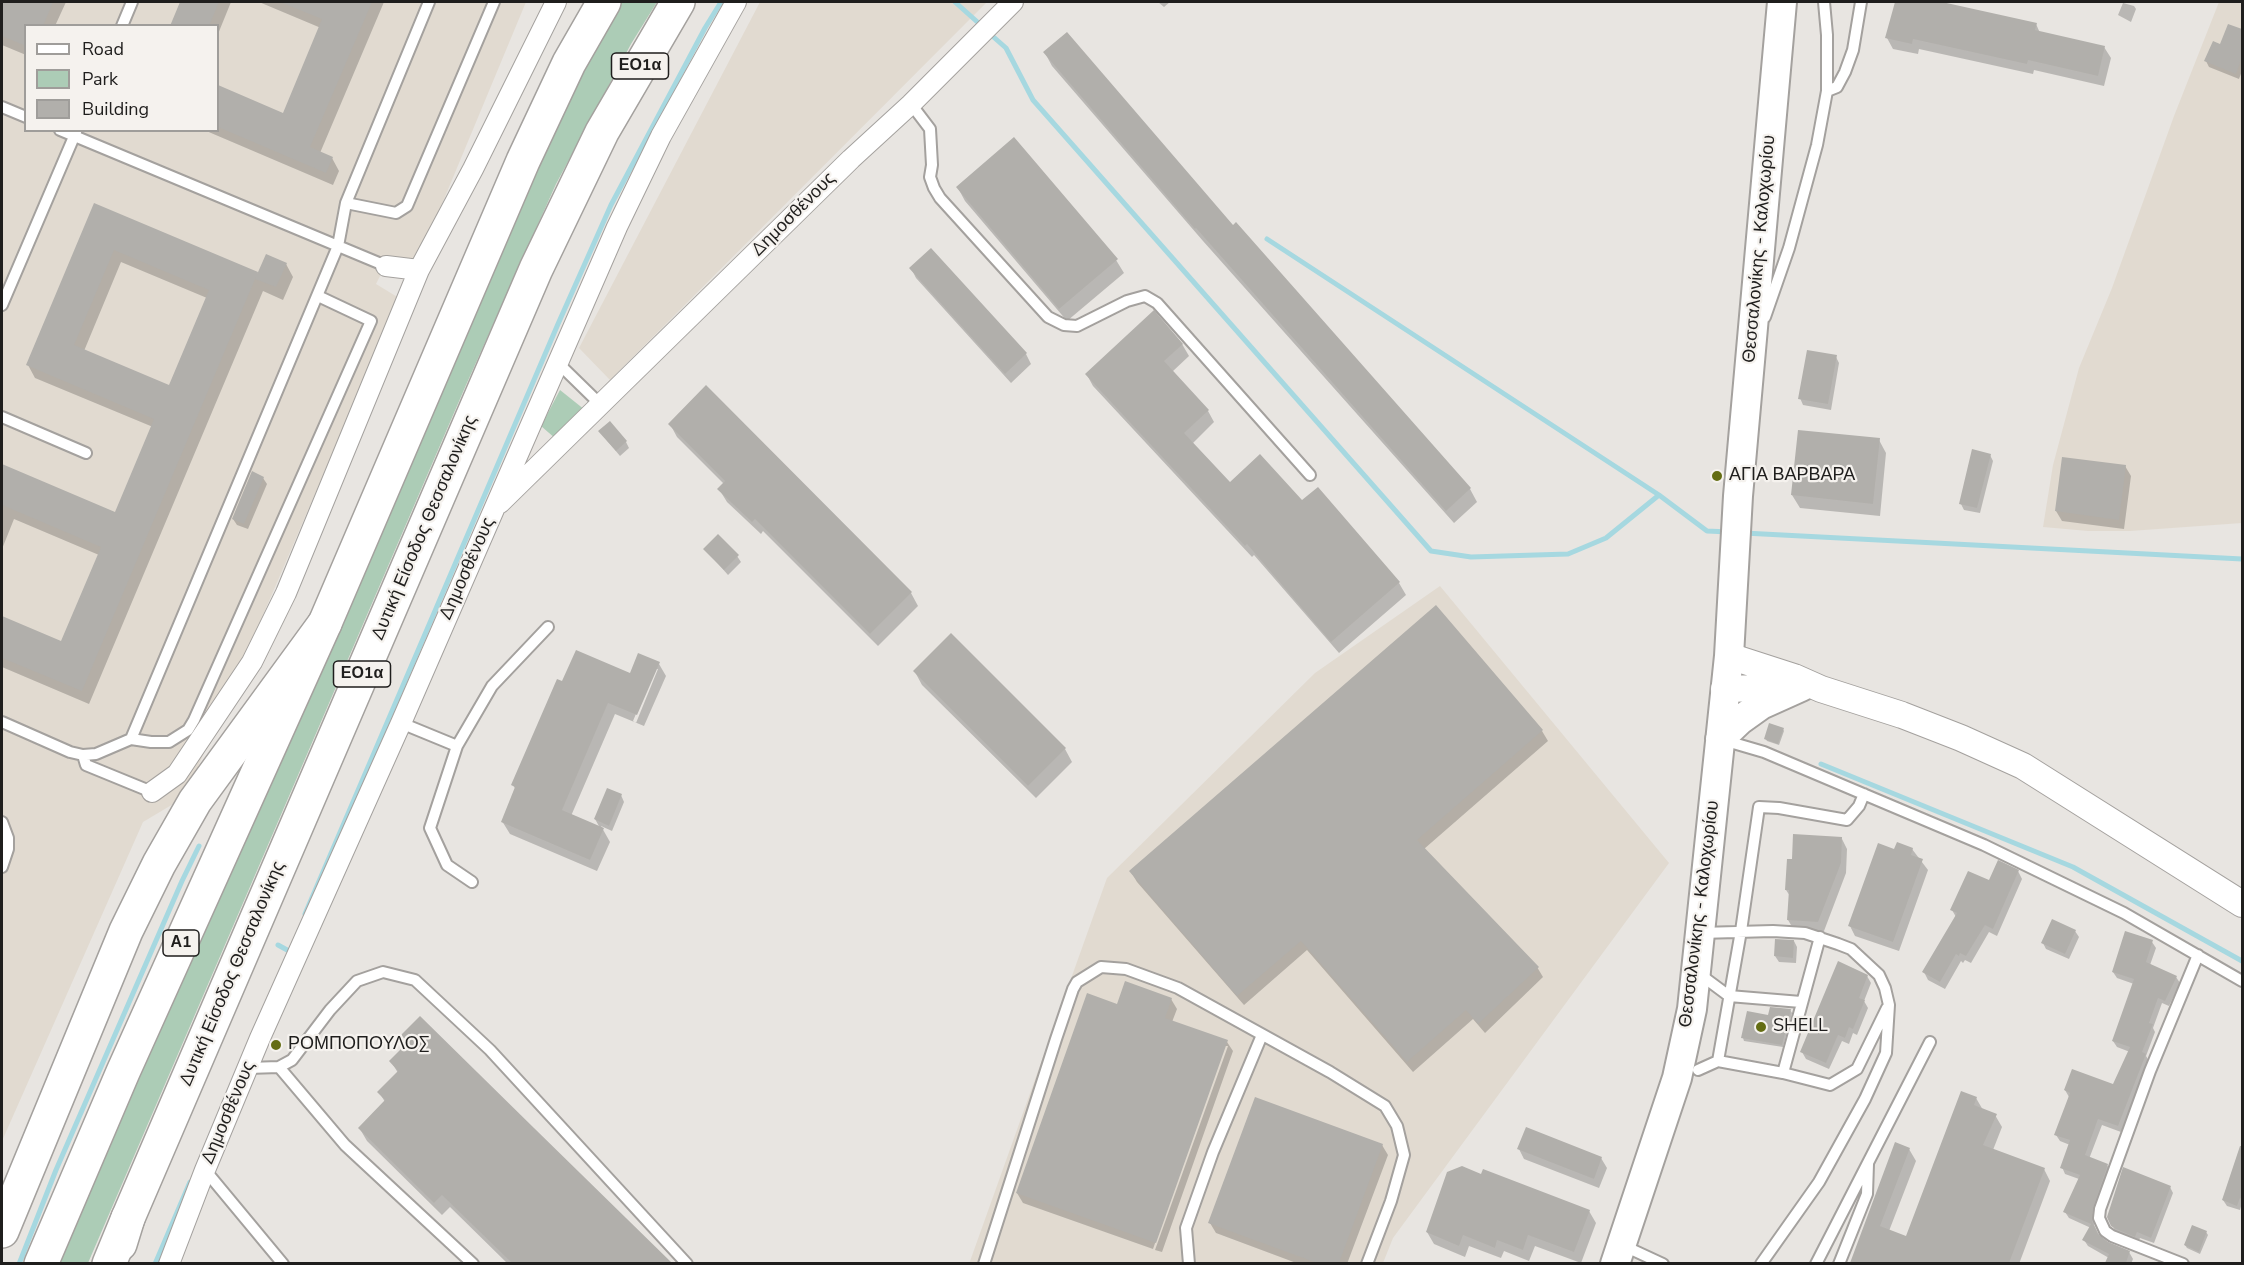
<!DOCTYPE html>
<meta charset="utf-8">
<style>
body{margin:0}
#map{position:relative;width:2244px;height:1265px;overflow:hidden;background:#e8e5e1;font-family:"Nunito Sans",sans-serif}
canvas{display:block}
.frame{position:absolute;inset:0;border:3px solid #1f1e1d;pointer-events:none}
.legend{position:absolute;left:24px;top:24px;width:195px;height:108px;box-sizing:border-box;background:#f5f2ee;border:2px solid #9f9d9a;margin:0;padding:8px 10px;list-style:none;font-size:18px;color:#1f1e1d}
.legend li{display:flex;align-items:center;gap:12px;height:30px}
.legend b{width:30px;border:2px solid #9f9d9a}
</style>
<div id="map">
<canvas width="2244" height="1265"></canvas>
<div class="frame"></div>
<ul class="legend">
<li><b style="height:8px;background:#fff"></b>Road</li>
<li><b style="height:16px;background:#acccb6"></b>Park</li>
<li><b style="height:16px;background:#b1afab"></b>Building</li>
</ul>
</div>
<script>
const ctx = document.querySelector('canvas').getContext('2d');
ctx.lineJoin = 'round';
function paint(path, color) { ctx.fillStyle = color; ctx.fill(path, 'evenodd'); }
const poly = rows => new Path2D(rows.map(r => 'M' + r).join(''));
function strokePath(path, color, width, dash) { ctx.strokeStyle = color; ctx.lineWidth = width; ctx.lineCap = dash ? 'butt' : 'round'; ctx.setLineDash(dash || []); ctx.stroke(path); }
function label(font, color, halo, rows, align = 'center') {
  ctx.font = font + ' "Nunito Sans",sans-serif'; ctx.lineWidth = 4.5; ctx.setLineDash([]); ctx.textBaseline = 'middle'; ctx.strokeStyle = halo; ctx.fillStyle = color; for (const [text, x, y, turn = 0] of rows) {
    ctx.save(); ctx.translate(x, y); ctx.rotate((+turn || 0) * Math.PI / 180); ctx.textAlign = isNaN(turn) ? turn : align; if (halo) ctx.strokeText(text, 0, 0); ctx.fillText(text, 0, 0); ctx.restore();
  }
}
paint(poly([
 [2,2,526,2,417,264,390,256,376,284,399,298,185,797,143,822,2,1141],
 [26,26,218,26,218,130,26,130],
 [760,2,987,2,610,380,579,348],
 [2219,2,2242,2,2242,523,2130,531,2088,531,2043,527,2053,465,2079,368,2112,288,2174,116],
 [1440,586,1669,863,1393,1238,1383,1263,969,1264,1107,878,1315,673]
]), '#e1dad0');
paint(poly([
 [622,2,657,2,631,44,556,184,466,385,88,1263,58,1264,206,916,559,110],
 [560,390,585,410,556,439,541,426]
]), '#acccb6');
paint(poly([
 [2,2,66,2,55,26,26,26,26,55,2,45],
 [181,2,231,2,218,34,218,26,171,26],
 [259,2,384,2,320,153,332,158,339,171,333,185,204,130,218,130,218,87,284,115,321,28],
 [1158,2,1170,2,1164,7],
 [1897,2,1909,2,1926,6,1927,2,1935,2,2036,24,2040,33,2104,47,2111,58,2104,86,2034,70,2033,74,1919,49,1918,54,1893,49,1887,38],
 [2123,3,2134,6,2136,9,2131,22,2118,15],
 [2229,26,2242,31,2242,71,2239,79,2209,67,2206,61,2221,46],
 [1045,53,1233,227,1236,224,1470,489,1477,502,1454,523,1203,241,1052,66],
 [958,188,1116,260,1124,273,1067,321,965,201],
 [95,205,257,273,258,275,286,264,293,277,283,300,263,291,89,704,2,667,2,617,62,643,99,555,14,519,2,549,2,466,116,514,153,427,35,378,28,365],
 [121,262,207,298,170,387,84,351],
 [931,250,1026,354,1031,364,1011,383,916,278,911,268],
 [1182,344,1189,356,1172,372,1208,411,1214,422,1192,444,1230,485,1302,502,1318,489,1399,583,1406,595,1339,653,1254,555,1252,557,1093,386,1087,375],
 [1836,357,1839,363,1831,410,1803,405,1800,398],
 [670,424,911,593,918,606,878,646,763,531,761,534,727,502,719,489,724,484,677,437],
 [604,437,626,442,629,448,620,456],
 [1879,440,1886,453,1880,516,1800,508,1792,495],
 [1990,455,1993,461,1980,513,1964,510,1961,504],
 [2125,466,2131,476,2124,529,2062,521,2056,511],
 [263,478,267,484,248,529,237,525,233,519],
 [705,549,737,556,741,562,728,575],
 [1435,607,1542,731,1548,741,1424,849,1537,967,1543,977,1485,1033,1473,1019,1413,1072,1307,950,1244,1005,1137,882,1131,872],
 [659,664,666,676,644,726,615,714,571,816,600,828,595,819,621,795,624,802,612,831,601,826,610,842,597,871,510,834,502,821,516,790,513,785,563,683,631,675],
 [655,669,658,669,636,723,633,721],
 [915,672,1065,749,1072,762,1036,798,922,685],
 [1783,729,1784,731,1779,745,1767,741,1765,738],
 [1842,839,1847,849,1846,873,1824,931,1794,930,1788,920,1790,896,1786,890],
 [1912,849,1928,870,1899,951,1855,936,1850,926,1895,851],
 [2018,871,2022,879,1997,936,1989,932,1971,963,1965,960,1963,963,1961,961,1945,989,1928,980,1924,972,1956,917,1952,910,1990,882],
 [2075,931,2079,937,2069,959,2046,949,2043,943],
 [1794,941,1797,947,1796,963,1779,962,1775,956],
 [2152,942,2156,948,2150,965,2176,977,2180,983,2169,1006,2162,1003,2153,1028,2155,1032,2146,1056,2149,1061,2121,1132,2102,1125,2089,1159,2107,1165,2111,1172,2096,1214,2094,1225,2101,1239,2129,1252,2133,1259,2131,1264,2107,1264,2109,1258,2088,1246,2084,1240,2091,1228,2069,1218,2065,1212,2079,1179,2065,1174,2062,1167,2070,1145,2060,1141,2056,1135,2069,1097,2065,1090,2114,1086,2130,1052,2117,1047,2113,1041,2134,984,2117,978,2113,972],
 [1867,976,1871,983,1864,1001,1868,1008,1857,1035,1853,1033,1849,1044,1842,1041,1829,1069,1806,1059,1802,1052],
 [1171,999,1177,1009,1172,1022,1227,1042,1233,1051,1162,1252,1155,1250,1228,1046,1224,1046,1153,1249,1023,1203,1017,1193,1118,1006],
 [1790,1010,1792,1013,1783,1047,1744,1041,1743,1038,1769,1016],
 [420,1018,670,1264,508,1264,450,1207,442,1215,367,1141,360,1129,385,1102,379,1092,398,1073,391,1061,408,1044,403,1035],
 [1976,1098,1983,1110,1995,1115,2002,1127,1993,1150,2044,1169,2050,1181,2019,1264,1851,1264,1896,1144,1909,1149,1916,1161,1889,1231,1907,1238],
 [1382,1145,1388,1155,1347,1264,1299,1264,1216,1233,1210,1223],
 [1519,1149,1601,1158,1607,1168,1599,1188,1524,1159],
 [2240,1149,2242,1150,2242,1203,2240,1210,2227,1206,2223,1200],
 [2170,1187,2173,1193,2154,1243,2140,1238,2138,1242,2116,1232,2112,1225],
 [1589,1211,1596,1223,1581,1263,1535,1246,1529,1261,1504,1251,1501,1258,1469,1246,1465,1257,1434,1244,1427,1232],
 [2206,1232,2208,1235,2200,1254,2187,1248,2185,1245]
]), '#0003');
strokePath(poly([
 [955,2,983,27],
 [989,33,1006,48,1033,100,1431,551,1471,557,1568,554,1606,538,1659,495,1707,531,1729,532],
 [1267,239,1659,495],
 [1744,533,2242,559],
 [1821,764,2073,867,2242,961],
 [305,914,558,324,611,205,705,28,721,2],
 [278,945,289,951],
 [19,1264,56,1170,182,881,199,846],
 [155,1264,190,1182]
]), '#a6d8e0', 5);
paint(poly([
 [2,2,53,2,43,26,26,26,26,46,2,36],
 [180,2,219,2,209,26,170,26],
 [280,2,372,2,310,147,333,157,326,173,218,127,218,85,283,113,322,19],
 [1895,2,1942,2,2037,23,2035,30,2105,46,2098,76,2028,60,2027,64,1913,39,1912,44,1885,38],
 [2228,24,2242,29,2242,57,2236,74,2204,61,2213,41,2220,44],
 [1067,32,1233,225,1236,222,1471,488,1446,511,1196,228,1195,229,1043,52],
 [1014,137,1118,259,1059,309,956,187],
 [94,203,258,272,82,691,2,658,2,616,61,641,101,547,2,505,2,464,115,512,154,419,26,365],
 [114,250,209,290,169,385,74,345],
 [931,248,1027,353,1005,374,909,268],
 [266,254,287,263,276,287,255,279],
 [1154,310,1183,344,1164,361,1209,410,1184,433,1230,482,1260,454,1302,500,1318,487,1400,582,1331,642,1247,544,1245,546,1085,374],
 [1807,350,1837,355,1828,404,1798,399],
 [706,385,912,592,870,634,755,519,752,522,717,489,725,481,668,424],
 [610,421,627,441,616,451,598,431],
 [1798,430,1880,438,1873,504,1791,495],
 [1972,449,1991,454,1977,508,1959,504],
 [2062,457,2126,465,2119,520,2055,511],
 [252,471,264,477,244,524,232,519],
 [718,534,739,555,724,570,703,549],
 [1436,605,1543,730,1417,840,1539,967,1478,1024,1466,1010,1407,1062,1301,941,1237,996,1129,871],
 [951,633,1066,748,1028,786,913,671],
 [576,650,630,673,638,653,660,662,637,715,608,703,562,810,604,828,590,860,501,822,515,787,511,785,557,679,562,681],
 [1769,723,1784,728,1778,744,1764,739],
 [607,788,622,794,609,826,594,819],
 [1793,834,1842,837,1841,863,1818,922,1787,920,1789,890,1785,890,1787,859,1792,859],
 [1897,842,1913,848,1911,855,1923,859,1893,942,1848,926,1878,843,1894,849],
 [1998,860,2019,870,1993,929,1985,925,1966,956,1960,953,1959,956,1956,954,1940,982,1922,972,1957,913,1950,910,1968,871,1989,880],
 [2052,919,2076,930,2065,954,2041,943],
 [2125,931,2153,940,2146,962,2177,976,2165,1001,2158,998,2149,1023,2153,1024,2142,1052,2146,1054,2118,1126,2098,1119,2085,1155,2108,1164,2093,1208,2092,1221,2098,1234,2108,1242,2130,1251,2126,1263,2105,1263,2109,1254,2082,1240,2091,1224,2063,1212,2080,1175,2060,1168,2070,1140,2054,1135,2070,1093,2064,1090,2072,1069,2113,1084,2130,1047,2112,1041,2134,979,2112,972],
 [1775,939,1794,940,1793,958,1774,956],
 [1838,961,1868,975,1859,998,1865,1000,1853,1029,1849,1027,1845,1038,1838,1035,1826,1063,1800,1052],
 [1125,981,1172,998,1165,1018,1228,1040,1156,1243,1016,1193,1087,993,1117,1004],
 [1770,1007,1791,1009,1782,1045,1741,1038,1747,1011,1768,1015],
 [420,1016,534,1128,672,1263,512,1263,442,1195,434,1203,358,1128,385,1100,377,1092,398,1071,389,1061,408,1042,401,1035],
 [1961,1091,1977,1097,1974,1105,1997,1114,1983,1145,2045,1168,2009,1263,1850,1263,1895,1142,1910,1148,1880,1226,1906,1236],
 [1255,1097,1383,1144,1339,1263,1317,1263,1208,1223],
 [1526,1127,1602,1157,1594,1179,1517,1149],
 [2240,1146,2242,1146,2242,1199,2240,1198,2237,1206,2222,1200],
 [1462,1166,1481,1174,1483,1169,1590,1210,1574,1252,1528,1235,1523,1250,1497,1240,1495,1248,1463,1235,1459,1246,1426,1232,1447,1172],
 [2123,1167,2171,1186,2151,1238,2137,1232,2135,1237,2116,1229,2111,1226,2107,1217],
 [2192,1225,2207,1231,2199,1252,2184,1245]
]), '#b1afab');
const service = poly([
 [122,26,132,2],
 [1827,91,1837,87,1845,72,1853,50,1861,2],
 [911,104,930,129,932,165,930,177,934,188,940,198,1048,317,1064,325,1077,326,1127,301,1145,296,1157,303,1310,475],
 [2,107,26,117],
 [60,130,386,266],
 [346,203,396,213,407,206,494,2],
 [2,305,76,132],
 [1765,317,1789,248,1817,145,1827,91,1827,35,1824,2],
 [558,363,601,405],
 [2,417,86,453],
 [2,722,70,752,83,755,96,754,131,739,151,742,169,742,188,730,194,720,371,321,318,296],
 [401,723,457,746],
 [131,739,338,246,346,203,429,2],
 [1723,740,1764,752,1984,845,2124,913,2242,981],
 [83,755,86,765,152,792],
 [2,822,8,838,8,849,2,867],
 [472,882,447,865,430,828,457,746,492,686,548,627],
 [1700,933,1773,931,1805,933,1838,944,1851,949,1879,975,1885,988,1889,1005,1886,1053,1865,1099,1819,1182,1761,1264],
 [1698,973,1729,996,1801,1002],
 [1718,1061,1741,931,1759,807,1779,808,1847,820,1859,806,1864,794],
 [279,1067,345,1145,473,1264],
 [248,1068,279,1067,292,1060,330,1010,357,981,383,972,415,980,490,1050,687,1264],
 [1698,1070,1718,1061,1783,1073,1830,1085,1857,1069,1887,1008],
 [1783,1073,1820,937],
 [205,1170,283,1264],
 [1622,1245,1663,1264],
 [984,1264,1056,1039,1073,989,1077,982,1101,967,1126,969,1178,988,1330,1072,1385,1106,1397,1126,1404,1155,1391,1201,1367,1264],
 [1189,1264,1186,1228,1213,1152,1262,1035],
 [1816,1264,1930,1042],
 [1839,1264,1867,1194,1868,1164],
 [2183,1264,2112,1236,2105,1231,2099,1218,2100,1209,2150,1071,2198,955]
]);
const minor = poly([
 [386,266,419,270,473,169,556,2],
 [500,503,851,159,911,104,1013,2],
 [152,792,177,774,252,662,286,593,419,270],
 [169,1264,205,1170,260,1038,401,723,617,227,661,136,736,2]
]);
const tertiary = poly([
 [1729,656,1794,677,1821,689,1902,715,1961,738,2023,766,2242,904],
 [1724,689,1797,687]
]);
const secondary = poly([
 [1720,739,1740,720,1761,705,1801,687],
 [1615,1264,1677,1078,1692,1009,1729,656,1738,496,1782,2]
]);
const trunk = poly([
 [2,1231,126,931,159,864,195,801,325,623,523,161,569,63,604,2],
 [120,1244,128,1218,536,269,602,132,678,2]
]);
const motorway = poly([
 [41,1264,123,1072,325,623],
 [109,1264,128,1218]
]);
strokePath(service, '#a4a19e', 14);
strokePath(minor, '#a4a19e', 22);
strokePath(tertiary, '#a4a19e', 28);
strokePath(secondary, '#a4a19e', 32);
strokePath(trunk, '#a4a19e', 36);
strokePath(motorway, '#a4a19e', 36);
strokePath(service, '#fff', 10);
strokePath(minor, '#fff', 20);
strokePath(tertiary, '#fff', 26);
strokePath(secondary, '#fff', 28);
strokePath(trunk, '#fff', 33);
strokePath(motorway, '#fff', 33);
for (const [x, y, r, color] of [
 [1717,476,6,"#646d13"],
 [1761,1027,6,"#646d13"],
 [276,1045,6,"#646d13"]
]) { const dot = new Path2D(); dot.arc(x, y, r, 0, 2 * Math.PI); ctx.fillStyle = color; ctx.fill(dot); strokePath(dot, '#f5f2ee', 2); }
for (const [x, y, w] of [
 [640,66,57],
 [362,674,57],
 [181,943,36]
]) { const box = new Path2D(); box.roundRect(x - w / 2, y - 13, w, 26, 4.5); ctx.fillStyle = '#f5f2ee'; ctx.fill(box); strokePath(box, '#1f1e1d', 1.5); }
label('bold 16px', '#1f1e1d', null, [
 ["ΕΟ1α",640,66],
 ["ΕΟ1α",362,674],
 ["Α1",181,943]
]);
label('18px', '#1f1e1d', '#f5f2ee', [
 ["Δημοσθένους",794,215,-45],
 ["Θεσσαλονίκης - Καλοχωρίου",1760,249,-85],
 ["Δυτική Είσοδος Θεσσαλονίκης",425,528,-67],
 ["Δημοσθένους",468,569,-66],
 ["Θεσσαλονίκης - Καλοχωρίου",1700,914,-83],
 ["Δυτική Είσοδος Θεσσαλονίκης",233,974,-67],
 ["Δημοσθένους",229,1113,-67]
]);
label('18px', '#1f1e1d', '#f5f2ee', [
 ["ΑΓΙΑ ΒΑΡΒΑΡΑ",1729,476],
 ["SHELL",1773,1027],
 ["ΡΟΜΠΟΠΟΥΛΟΣ",288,1045]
], 'left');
</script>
